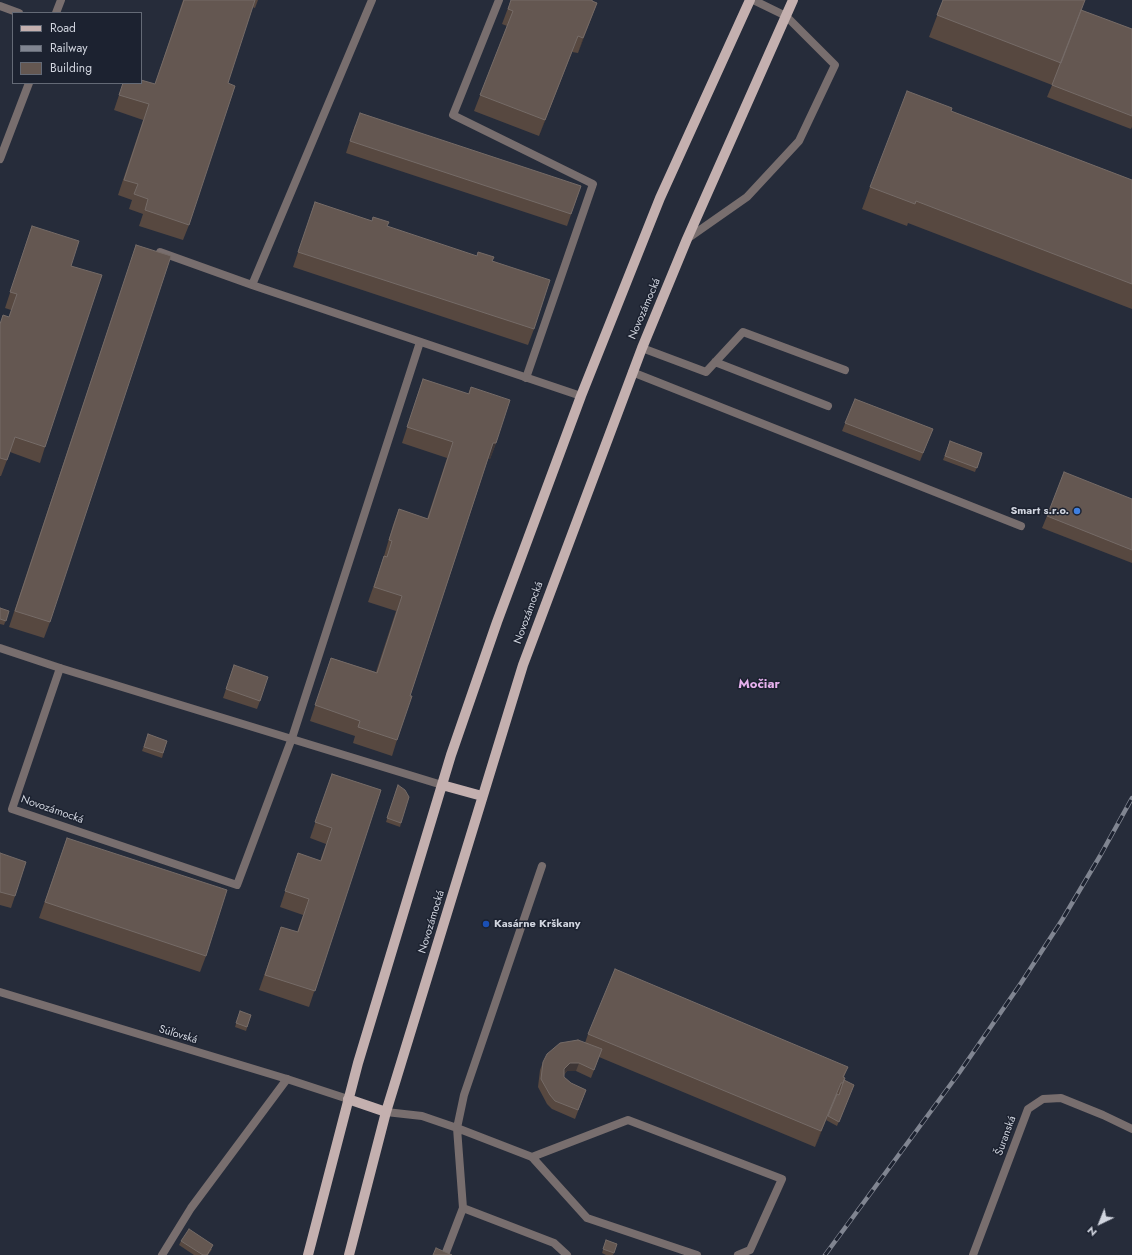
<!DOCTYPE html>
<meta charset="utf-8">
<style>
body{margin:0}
#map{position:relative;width:1132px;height:1255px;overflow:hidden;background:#262c3a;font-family:Jost,sans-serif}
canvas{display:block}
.legend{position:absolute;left:12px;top:12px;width:130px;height:72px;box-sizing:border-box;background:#1c2230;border:1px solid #646a76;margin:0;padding:5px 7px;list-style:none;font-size:12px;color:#d1d5df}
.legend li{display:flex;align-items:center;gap:8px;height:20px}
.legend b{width:20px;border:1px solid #646a76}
.north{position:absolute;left:1080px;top:1203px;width:40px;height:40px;-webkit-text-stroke:3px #1c2230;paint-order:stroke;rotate:223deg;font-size:11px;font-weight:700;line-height:16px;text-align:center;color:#d1d5df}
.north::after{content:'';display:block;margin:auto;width:14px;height:18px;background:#d1d5df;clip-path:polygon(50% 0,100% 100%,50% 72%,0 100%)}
</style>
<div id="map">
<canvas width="1132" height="1255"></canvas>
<ul class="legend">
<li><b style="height:5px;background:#c4b0af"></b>Road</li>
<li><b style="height:5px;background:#808591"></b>Railway</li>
<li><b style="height:11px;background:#645751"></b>Building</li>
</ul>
<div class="north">N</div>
</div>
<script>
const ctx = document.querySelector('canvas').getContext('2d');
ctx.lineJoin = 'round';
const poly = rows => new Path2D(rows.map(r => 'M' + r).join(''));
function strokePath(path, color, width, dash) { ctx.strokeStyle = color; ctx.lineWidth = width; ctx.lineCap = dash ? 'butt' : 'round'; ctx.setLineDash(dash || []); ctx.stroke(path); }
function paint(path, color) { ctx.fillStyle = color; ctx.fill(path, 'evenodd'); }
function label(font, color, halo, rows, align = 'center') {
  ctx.font = font + ' Jost,sans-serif'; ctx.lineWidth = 3; ctx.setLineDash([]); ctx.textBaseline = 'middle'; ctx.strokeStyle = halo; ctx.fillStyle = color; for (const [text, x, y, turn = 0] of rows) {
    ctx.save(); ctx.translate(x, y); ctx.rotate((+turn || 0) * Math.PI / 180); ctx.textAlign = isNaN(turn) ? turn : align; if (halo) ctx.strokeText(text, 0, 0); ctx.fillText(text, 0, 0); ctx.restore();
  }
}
strokePath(poly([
 [499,0,453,115,593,184,526,378],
 [0,6,19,13],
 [687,239,747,197,799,141,835,65,786,16,753,0],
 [642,348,706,372,743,332,845,370],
 [715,362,828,406],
 [632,372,1021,526],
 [60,668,12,809,237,885,292,738,420,342],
 [542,866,464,1095,457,1128,532,1157,587,1218,697,1255],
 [386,1112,422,1116,457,1128,463,1208,445,1255],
 [532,1157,628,1120,782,1179,750,1250,738,1255],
 [463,1208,554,1243,567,1255],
 [162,1255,191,1208,287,1079],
 [973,1255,1028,1109,1043,1099,1061,1098,1103,1115,1132,1129]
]), '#786e6e', 8);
strokePath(poly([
 [56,13,61,0],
 [0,159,29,83],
 [160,252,252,285,581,396],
 [252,285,372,0],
 [0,648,60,668,442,785],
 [0,992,287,1079,348,1099]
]), '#786e6e', 8);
strokePath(poly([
 [442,785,482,796],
 [348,1099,386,1112],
 [308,1255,358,1063,451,755,497,622,581,396,660,198,750,0],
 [349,1255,386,1112,523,665,642,348,687,239,793,0]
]), '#c4b0af', 10);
const rail = poly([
 [825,1255,959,1073,1021,983,1062,920,1100,856,1132,798]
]);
strokePath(rail, '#808591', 4.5);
strokePath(rail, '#1c2230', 3, [9]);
paint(poly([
 [183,0,258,0,255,8,252,7,228,83,189,225,183,240,139,226,143,214,129,209,132,200,118,195,143,120,114,110,123,83,155,84],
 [511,0,593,0,592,1,597,3,578,53,572,52,539,136,474,111,507,26,502,24],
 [943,0,1081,10,1132,29,1132,127,1131,129,1047,97,1052,85,929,37],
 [951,111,1132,180,1132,309,908,223,907,226,862,209,870,187],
 [355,125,581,186,567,226,346,153],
 [315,202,387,226,534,329,528,345,293,267],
 [32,226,71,266,45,447,40,463,10,452,1,476,0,476,0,323,9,317,11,310,5,308],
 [136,245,50,622,44,638,9,627],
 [423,379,468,394,471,387,496,443,490,459,488,459,410,696,397,740,392,756,353,743,355,736,310,721,331,658,376,672,396,611,368,602,384,556,393,525,399,509,427,519,447,458,402,443],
 [855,399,933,429,920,461,842,431],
 [950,441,982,453,975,472,943,460],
 [1132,499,1132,563,1042,528,1047,516],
 [0,608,9,611,4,625,0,624],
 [234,665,260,701,257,709,223,698],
 [148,734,167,741,162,758,142,751],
 [332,774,381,790,309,1007,259,990,281,927,297,932,303,915,280,907,298,853,320,861,326,844,310,838],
 [398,785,401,823,400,827,386,822],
 [67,838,206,956,200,972,39,918],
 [0,853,15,896,11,908,0,905],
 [240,1011,251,1015,246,1031,235,1027],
 [588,1034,848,1067,844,1077,844,1080,854,1085,837,1126,826,1120,827,1118,815,1147,599,1057,591,1078,576,1071,567,1071,564,1075,564,1077,571,1083,586,1090,575,1119,552,1109,547,1104,538,1087,540,1070,543,1062,585,1043],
 [606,1240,617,1244,613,1255,606,1255,602,1253],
 [181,1241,212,1249,208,1255,194,1255,179,1245]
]), '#574840');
paint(poly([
 [597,3,591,19,578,53,583,38],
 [578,36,572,52,539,136,545,120],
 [493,443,496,443,490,459,487,459],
 [570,1063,579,1063,576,1071,567,1071,561,1077,564,1069],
 [841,1083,835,1098,815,1147,821,1131]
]), '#3e3636');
const building = poly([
 [184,0,255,0,228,83,235,86,189,225,145,210,148,199,134,194,138,184,124,180,149,104,119,95,123,83,141,83,141,80,155,84,184,0],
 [511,0,592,0,592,1,597,3,583,38,578,36,545,120,480,95,513,11,508,9,511,0],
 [943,0,1085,0,1061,63,937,15,943,0],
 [1081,10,1132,29,1132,116,1052,85,1081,10],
 [907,91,952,108,951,111,1132,180,1132,284,916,201,915,204,870,187,907,91],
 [360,113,581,186,571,214,350,141,360,113],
 [315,202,372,221,373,217,389,222,387,226,477,256,478,252,494,257,492,261,550,280,534,329,298,252,315,202],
 [32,226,79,241,71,266,102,275,45,447,15,437,7,460,0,458,0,324,3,315,9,317,17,294,10,292,32,226],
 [136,245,171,256,50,622,15,611,136,245],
 [423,379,469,394,471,387,510,400,496,443,493,443,410,696,412,696,397,740,358,727,360,721,315,705,331,658,377,673,402,596,374,587,384,556,387,557,392,541,389,540,399,509,428,519,453,442,407,427,423,379],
 [855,399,933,429,923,453,845,423,855,399],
 [950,441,982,453,977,468,945,456,950,441],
 [1064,472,1132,499,1132,550,1047,516,1064,472],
 [0,608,9,611,6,621,0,619,0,608],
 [234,665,268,677,260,701,226,689,234,665],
 [148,734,167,741,163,753,144,747,148,734],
 [332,774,381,790,315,991,265,975,281,927,298,932,309,899,285,891,298,853,321,861,332,828,315,822,332,774],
 [398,785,405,790,409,797,401,823,387,818,398,785],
 [67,838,227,890,206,956,45,902,67,838],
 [0,853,26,862,15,896,0,892,0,853],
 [615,969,848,1067,843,1077,845,1078,843,1083,841,1083,821,1131,588,1034,615,969],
 [240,1011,251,1015,247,1027,236,1023,240,1011],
 [578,1040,602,1049,594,1070,579,1063,570,1063,564,1069,564,1077,571,1083,586,1090,578,1110,555,1101,550,1095,541,1079,543,1062,547,1054,560,1043,578,1040],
 [844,1080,854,1085,839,1122,828,1116,837,1094,839,1095,844,1080],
 [189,1229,213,1245,207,1255,203,1255,181,1241,189,1229],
 [606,1240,617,1244,614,1253,603,1249,606,1240],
 [436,1248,452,1255,433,1255,436,1248]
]);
paint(building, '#645751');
strokePath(building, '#756b67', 1);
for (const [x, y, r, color] of [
 [1077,511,4,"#3f7fe0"],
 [486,924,4,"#1a4fb4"]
]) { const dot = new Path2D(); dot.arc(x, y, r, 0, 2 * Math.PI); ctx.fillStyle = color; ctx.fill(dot); strokePath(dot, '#1c2230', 1.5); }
label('11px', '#d1d5df', '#1c2230', [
 ["Novozámocká",645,309,-67],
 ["Novozámocká",529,613,-70],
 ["Novozámocká",52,810,19],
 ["Novozámocká",432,922,-73],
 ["Súľovská",178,1035,17],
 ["Šuranská",1006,1136,-70]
]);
label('bold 11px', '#d1d5df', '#1c2230', [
 ["Smart s.r.o.",1069,511],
 ["Kasárne Krškany",494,924,"left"]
], 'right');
label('bold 13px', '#e5b0ec', '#1c2230', [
 ["Močiar",759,685]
]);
</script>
